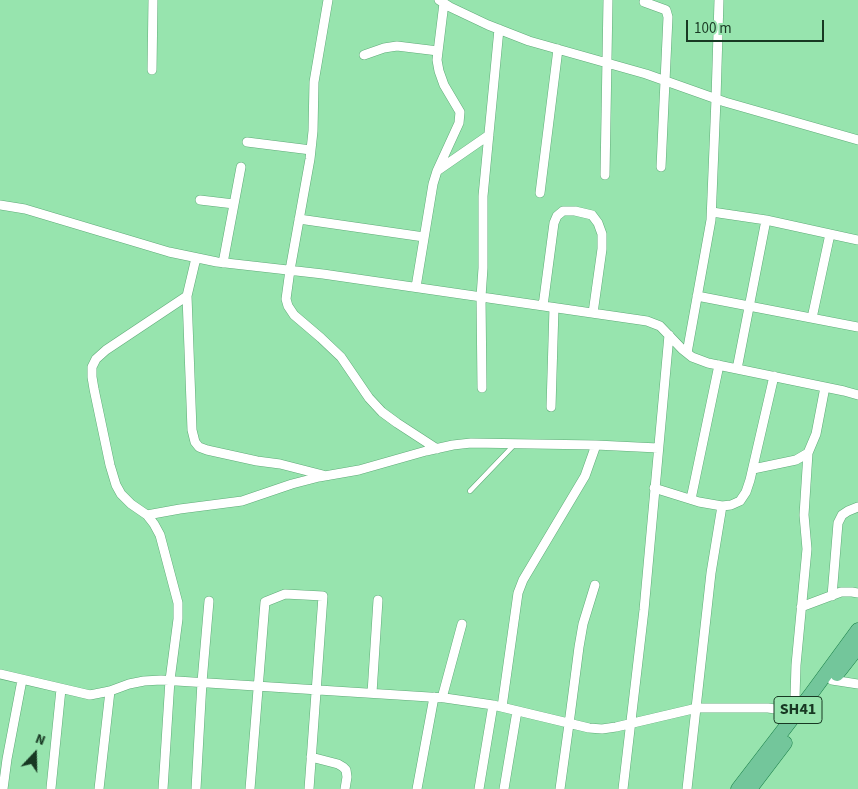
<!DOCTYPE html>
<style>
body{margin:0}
#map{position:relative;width:858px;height:789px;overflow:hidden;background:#97e4ae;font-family:"Source Sans 3",sans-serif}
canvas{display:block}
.north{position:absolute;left:10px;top:729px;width:50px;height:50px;-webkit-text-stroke:4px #97e4ae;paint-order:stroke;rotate:21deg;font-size:14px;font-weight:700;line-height:20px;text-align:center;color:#183823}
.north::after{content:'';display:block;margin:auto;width:18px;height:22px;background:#183823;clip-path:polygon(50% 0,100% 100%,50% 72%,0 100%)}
.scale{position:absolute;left:686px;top:20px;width:138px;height:22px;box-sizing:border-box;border:2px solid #183823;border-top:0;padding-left:6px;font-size:15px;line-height:18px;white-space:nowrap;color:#183823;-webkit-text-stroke:4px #97e4ae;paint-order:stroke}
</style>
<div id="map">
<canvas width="858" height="789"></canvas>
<div class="north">N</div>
<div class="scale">100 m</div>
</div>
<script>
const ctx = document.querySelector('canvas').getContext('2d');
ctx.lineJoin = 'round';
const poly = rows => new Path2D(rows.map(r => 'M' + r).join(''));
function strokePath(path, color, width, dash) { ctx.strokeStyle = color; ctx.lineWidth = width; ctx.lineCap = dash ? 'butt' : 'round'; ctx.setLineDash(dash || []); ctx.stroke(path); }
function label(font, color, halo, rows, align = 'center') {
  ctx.font = font + ' "Source Sans 3",sans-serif'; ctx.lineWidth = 4.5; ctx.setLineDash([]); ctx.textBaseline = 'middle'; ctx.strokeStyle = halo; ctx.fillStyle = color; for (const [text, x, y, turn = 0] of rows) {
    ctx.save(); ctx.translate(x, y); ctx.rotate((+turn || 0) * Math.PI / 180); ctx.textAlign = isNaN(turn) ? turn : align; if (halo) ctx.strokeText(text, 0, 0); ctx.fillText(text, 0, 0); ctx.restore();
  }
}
const lane = poly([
 [470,491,514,445]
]);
const street = poly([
 [328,0,314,82,313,131,310,159,290,270,286,299,288,306,294,315,321,338,341,357,369,398,382,412,397,423,437,449],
 [439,0,450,7,488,25,529,41,646,74,725,102,858,140],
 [644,2,666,10,668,17,661,167],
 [364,55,384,48,397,46,438,51],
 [152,70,153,0],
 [247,142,311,150],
 [437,171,489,135],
 [605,175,608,0],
 [540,193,558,49],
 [200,200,234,204],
 [0,205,25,209,169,252,217,262,323,274,647,321,660,326,682,349,692,357,708,363,844,391,858,395],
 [712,212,766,220,858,240],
 [299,219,424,237],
 [196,258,187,296,192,430,195,442,199,447,207,450,257,461,280,464,323,475],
 [223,263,241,167],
 [416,287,433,184,437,171,459,123,460,112,444,85,439,71,437,60,444,3],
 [697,296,858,327],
 [543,306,554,223,557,216,563,211,575,211,592,215,598,223,602,234,602,249,593,313],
 [812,318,830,234],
 [687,353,711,220,716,99,719,0],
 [737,369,766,220],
 [482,388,481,297,483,268,483,196,499,29],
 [551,407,554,308],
 [753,469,796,460,808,453,816,434,825,387],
 [654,488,699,502,722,506,731,505,740,501,746,492,750,480,774,376],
 [691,499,719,365],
 [147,515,180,509,242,501,292,484,319,477,359,470,426,451,453,445,471,443,596,445,658,448],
 [832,596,838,523,842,515,848,511,858,507],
 [801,607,841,592,852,592,858,593],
 [0,674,90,695,110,691,129,684,144,681,161,680,445,698,493,705,589,728,602,729,616,727,697,708,768,708,797,712,805,717],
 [832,680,858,684],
 [372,693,378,600],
 [442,698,462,624],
 [502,707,518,593,523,580,585,476,596,445],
 [791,712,795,697,796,665,807,549,804,515,808,453],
 [311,757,338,764,343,767,346,770,347,777,345,789],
 [51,788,61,689],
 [3,789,7,759,22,680],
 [99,789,110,691],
 [163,789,170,680,178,619,178,603,160,535,154,524,147,515,131,504,121,494,116,485,110,465,94,389,92,377,92,367,96,359,106,350,187,296],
 [196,789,202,682,209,601],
 [250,789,265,602,285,594,323,596,309,789],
 [417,789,434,697],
 [479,789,493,705],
 [504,789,517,711],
 [560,789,569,724,579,647,583,624,595,585],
 [623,789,644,610,669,335],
 [687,789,711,573,722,506]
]);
const primary = poly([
 [837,674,858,647],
 [738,789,811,694,858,630],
 [750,789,785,743]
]);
strokePath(lane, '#5fab78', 5.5);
strokePath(street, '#5fab78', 10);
strokePath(primary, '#167c45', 15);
strokePath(lane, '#fff', 4.5);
strokePath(street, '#fff', 9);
strokePath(primary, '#73c69b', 14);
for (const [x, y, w] of [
 [798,710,48]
]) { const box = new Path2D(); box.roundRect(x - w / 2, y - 13.5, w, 27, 4); ctx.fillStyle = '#97e4ae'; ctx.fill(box); strokePath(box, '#183823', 1); }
label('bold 16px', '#183823', null, [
 ["SH41",798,710]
]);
</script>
